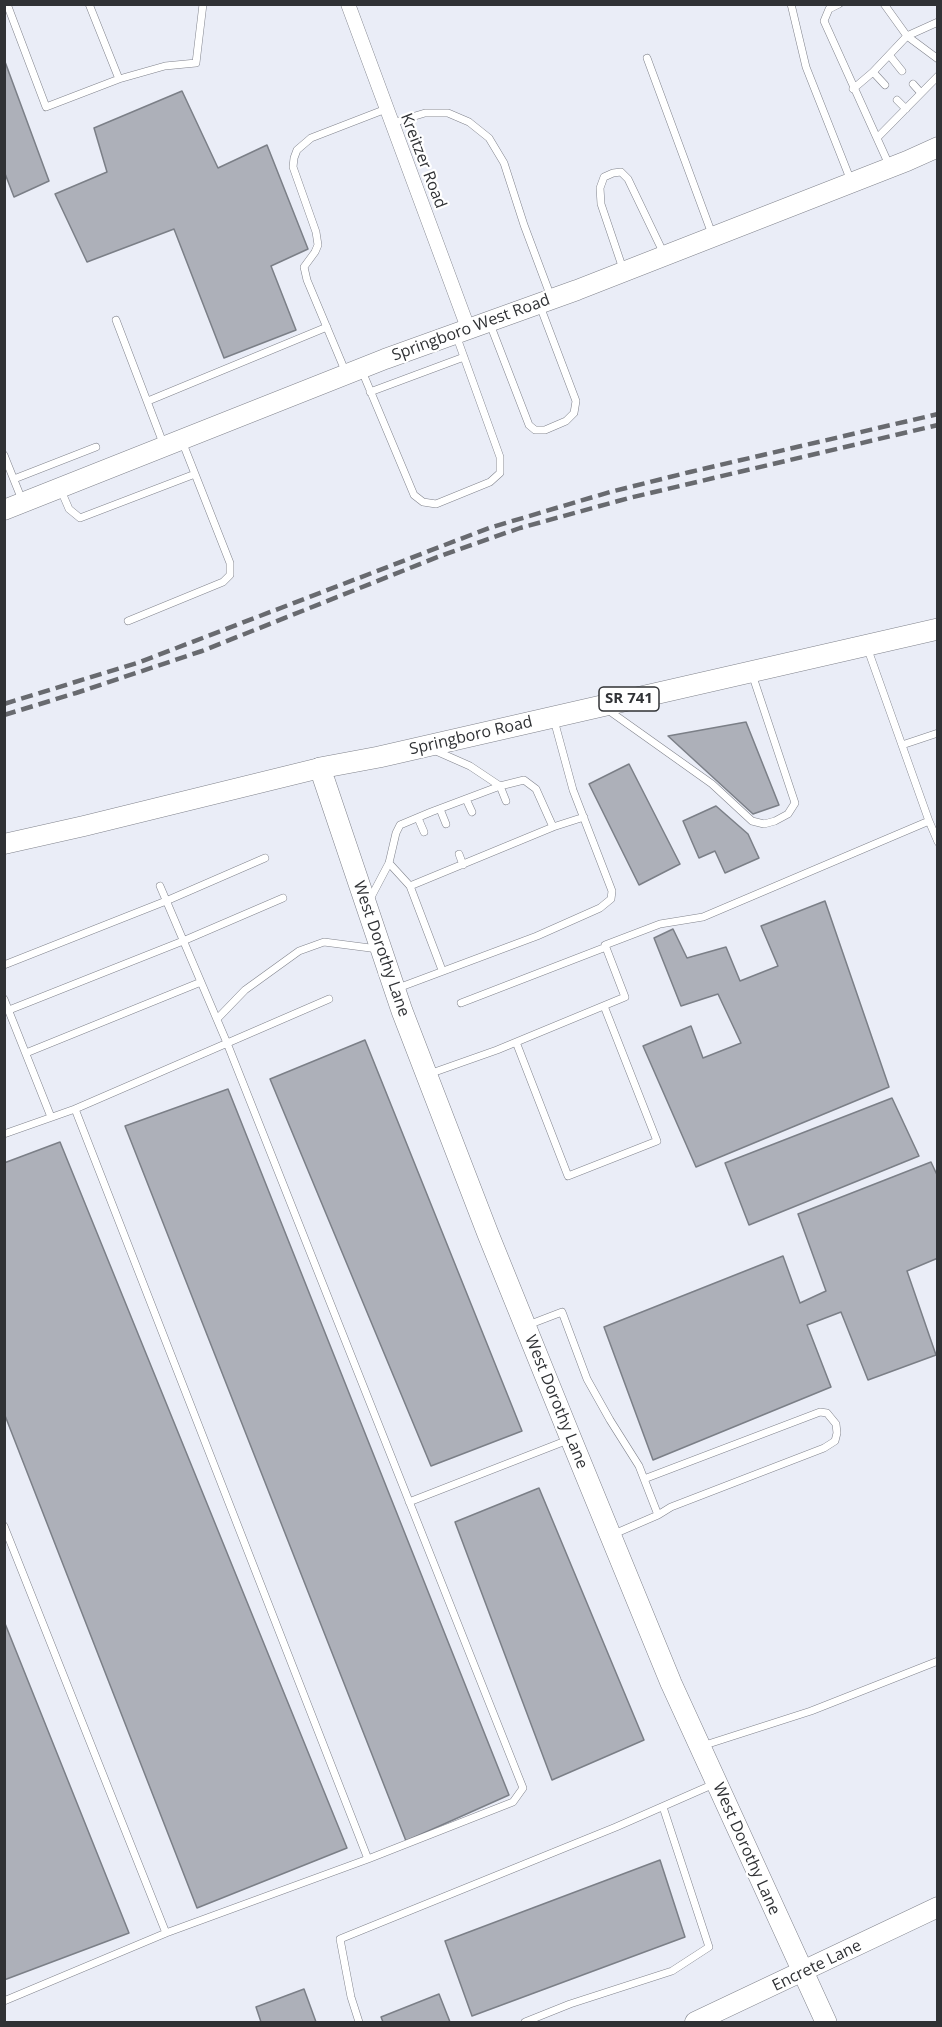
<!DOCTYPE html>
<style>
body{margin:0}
#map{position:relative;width:942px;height:2027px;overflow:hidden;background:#eaedf7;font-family:"Open Sans",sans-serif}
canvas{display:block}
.frame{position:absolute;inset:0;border:6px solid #303235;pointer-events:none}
</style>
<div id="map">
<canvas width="942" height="2027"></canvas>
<div class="frame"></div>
</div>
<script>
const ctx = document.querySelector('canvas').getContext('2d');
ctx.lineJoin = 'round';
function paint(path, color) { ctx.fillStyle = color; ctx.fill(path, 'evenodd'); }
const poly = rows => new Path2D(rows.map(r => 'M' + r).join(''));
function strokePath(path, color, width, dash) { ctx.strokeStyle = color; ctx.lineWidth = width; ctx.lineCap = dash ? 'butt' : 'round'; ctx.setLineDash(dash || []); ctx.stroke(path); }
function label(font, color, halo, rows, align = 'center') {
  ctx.font = font + ' "Open Sans",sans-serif'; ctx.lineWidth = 4.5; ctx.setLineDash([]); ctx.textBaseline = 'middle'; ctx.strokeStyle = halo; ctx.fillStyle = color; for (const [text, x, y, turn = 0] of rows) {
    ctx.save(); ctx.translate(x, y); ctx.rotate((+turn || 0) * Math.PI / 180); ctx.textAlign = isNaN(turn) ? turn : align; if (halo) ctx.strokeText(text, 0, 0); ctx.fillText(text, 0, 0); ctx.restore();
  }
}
const building = poly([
 [4,59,49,181,14,197,4,171,4,59],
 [182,91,218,168,267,145,308,249,271,266,296,330,224,358,174,229,87,262,55,194,107,172,94,128,182,91],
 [746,722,779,805,753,814,668,736,746,722],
 [629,764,680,864,639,885,589,784,629,764],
 [716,806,748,834,759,858,725,873,715,851,699,858,683,821,716,806],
 [825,901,889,1087,696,1167,643,1046,691,1026,703,1058,741,1043,718,994,681,1006,654,938,673,929,687,958,726,947,740,981,778,966,761,926,825,901],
 [365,1040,522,1431,431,1466,270,1079,365,1040],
 [228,1089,509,1795,406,1841,125,1126,228,1089],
 [892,1098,919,1156,749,1225,725,1163,892,1098],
 [60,1142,347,1848,197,1908,4,1413,4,1163,60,1142],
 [931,1162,938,1177,938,1258,907,1271,936,1355,868,1380,841,1312,807,1325,831,1387,653,1460,604,1327,783,1256,800,1303,826,1291,798,1214,931,1162],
 [539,1488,644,1740,552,1780,455,1522,539,1488],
 [4,1621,129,1933,4,1980,4,1621],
 [660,1860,685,1937,472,2016,445,1941,660,1860],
 [304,1989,316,2022,261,2022,256,2007,304,1989],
 [439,1994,450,2022,383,2022,381,2017,439,1994]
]);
paint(building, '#adb0b9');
strokePath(building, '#7b7f87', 1.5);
const lane = poly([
 [7,4,46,107,119,79,165,66,196,63,203,4],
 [89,4,119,79],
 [791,4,806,67,851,181],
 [839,4,829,9,824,21,890,167],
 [938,22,907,36,938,59],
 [890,56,902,71],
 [647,58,712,234],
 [873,72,885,85],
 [913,84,921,93],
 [853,89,873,72,907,36,884,4],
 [897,100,906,109],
 [392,123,425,113,448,113,469,122,489,138,504,163,524,225,551,297],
 [877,138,938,76],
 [623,269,601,204,600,188,604,177,613,173,621,172,628,179,664,254],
 [116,320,163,443],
 [490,324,529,425,535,430,545,430,566,421,574,413,576,401,540,306],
 [362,371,414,495,423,502,436,504,490,482,500,473,500,457,456,335],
 [346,373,307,280,304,267,315,252,318,245,316,232,293,167,294,158,297,150,311,138,386,109],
 [370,392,464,357],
 [148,401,327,327],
 [4,455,22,500],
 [14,479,96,447],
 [60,488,69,509,80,518,195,474],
 [128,621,223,582,230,575,230,563,182,441],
 [608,710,712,784,752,821,764,824,775,821,788,814,795,803,752,674],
 [902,745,938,733],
 [436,751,470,766,500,786,506,801],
 [466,799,472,812],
 [440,809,446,824],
 [418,818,424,832],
 [929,821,938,842],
 [459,854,463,865],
 [389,863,410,886,553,827,584,817],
 [160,886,227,1043,523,1788,513,1802,368,1859],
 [410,886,442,970],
 [370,899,389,863,396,833,400,825,431,812,500,786,524,780,536,789,553,827],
 [4,965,166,901,265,858],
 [398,988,537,936,600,908,611,899,612,891,573,790,554,720],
 [4,999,51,1117],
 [461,1003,606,947],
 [9,1010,183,941,283,898],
 [217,1019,245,990,299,951,324,942,378,949],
 [516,1042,568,1176,657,1141,604,1006],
 [26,1053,201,982],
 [429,1074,497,1050,625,997,605,945,660,924,703,917,929,821,867,647],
 [4,1134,75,1109,329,999],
 [528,1325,562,1312,587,1379,610,1420,639,1466,658,1515,614,1534],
 [644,1479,820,1412,827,1413,836,1424,837,1433,835,1441,824,1448,671,1507,658,1515],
 [409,1502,568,1440],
 [4,1526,166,1933,368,1859,75,1109],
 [702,1746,811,1711,938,1661],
 [4,2001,166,1933],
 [359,2022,351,1997,340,1939,616,1827,714,1784],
 [525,2022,570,2004,672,1971,709,1947,663,1807]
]);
const street = poly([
 [348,4,468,328]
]);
const secondary = poly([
 [4,510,385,359,577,290,907,161,938,147],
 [4,844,84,826,320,768],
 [695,2022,938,1907]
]);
const primary = poly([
 [826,2022,671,1683,571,1439,488,1234,402,1011,320,768,379,757,938,629]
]);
strokePath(lane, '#80838c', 8);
strokePath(street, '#80838c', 15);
strokePath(secondary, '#80838c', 21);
strokePath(primary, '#80838c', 22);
strokePath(lane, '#fff', 7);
strokePath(street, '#fff', 14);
strokePath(secondary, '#fff', 20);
strokePath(primary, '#fff', 21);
strokePath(poly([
 [4,704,140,662,489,528,610,492,690,472,938,414],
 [4,715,76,693,202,651,440,556,520,528,629,498,938,425]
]), '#686a6f', 4.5, [12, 6]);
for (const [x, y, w] of [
 [629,699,60]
]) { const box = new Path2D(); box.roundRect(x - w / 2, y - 12, w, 24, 4.5); ctx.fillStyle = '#fff'; ctx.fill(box); strokePath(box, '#303235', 1.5); }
label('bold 15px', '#303235', null, [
 ["SR 741",629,699]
]);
label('16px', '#303235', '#fff', [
 ["Kreitzer Road",423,161,69],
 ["Springboro West Road",471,328,-20],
 ["Springboro Road",471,736,-13],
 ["West Dorothy Lane",381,949,71],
 ["West Dorothy Lane",556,1402,68],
 ["West Dorothy Lane",746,1849,66],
 ["Encrete Lane",817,1966,-26]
]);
</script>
